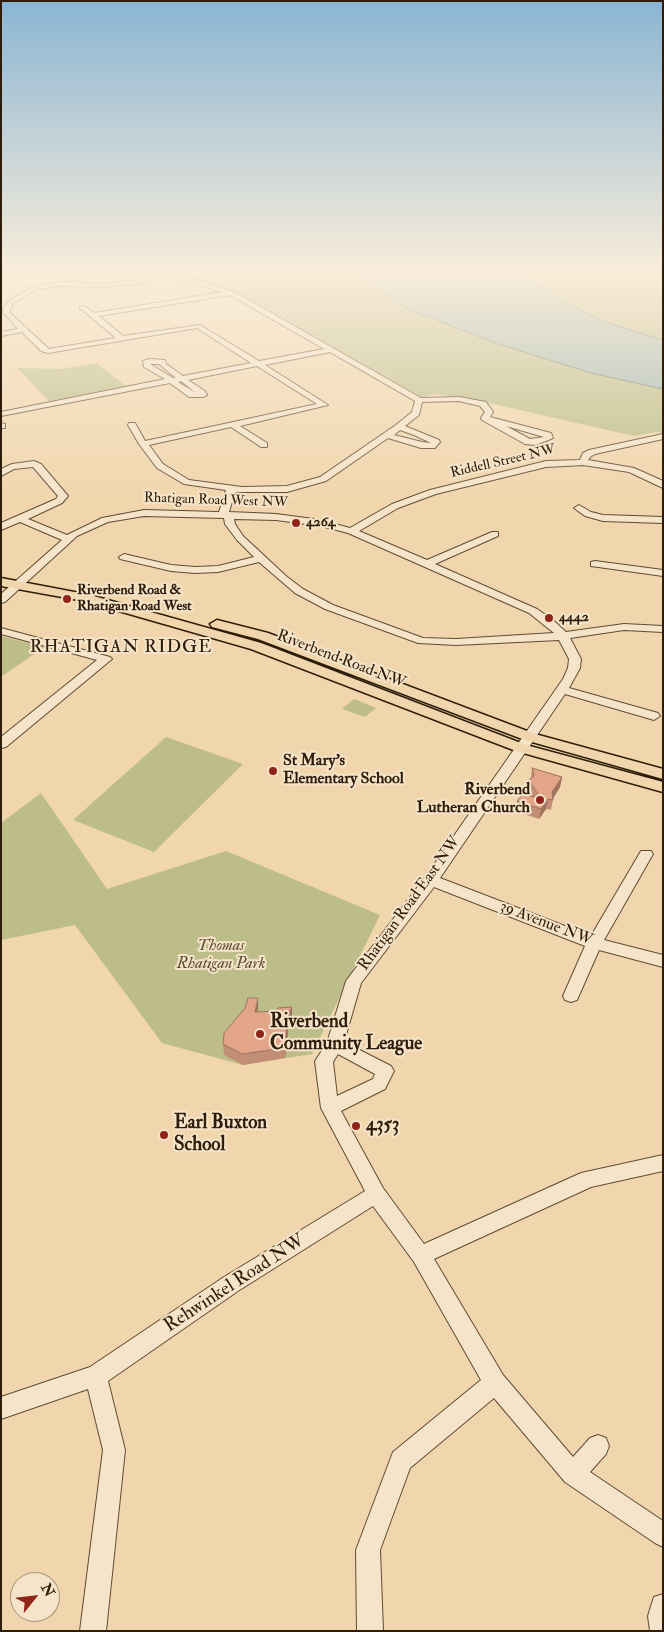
<!DOCTYPE html>
<style>
body{margin:0}
#map{position:relative;width:664px;height:1632px;overflow:hidden;background:#f1d6ad;font-family:"IM FELL Double Pica",serif}
canvas{display:block}
.frame{position:absolute;inset:0;border:2px solid #2e1d0a;pointer-events:none}
.north{position:absolute;left:10px;top:1572px;width:50px;height:50px;box-sizing:border-box;background:#f6e4ca;border:1px solid #a6947d;border-radius:50%;rotate:61deg;font-size:14px;font-weight:700;line-height:20px;text-align:center;color:#2e1d0a}
.north::after{content:'';display:block;margin:auto;width:18px;height:22px;background:#8f2418;clip-path:polygon(50% 0,100% 100%,50% 72%,0 100%)}
</style>
<div id="map">
<canvas width="664" height="1632"></canvas>
<div class="frame"></div>
<div class="north">N</div>
</div>
<script>
const ctx = document.querySelector('canvas').getContext('2d');
ctx.lineJoin = 'round';
function paint(path, color) { ctx.fillStyle = color; ctx.fill(path, 'evenodd'); }
const poly = rows => new Path2D(rows.map(r => 'M' + r).join(''));
function strokePath(path, color, width, dash) { ctx.strokeStyle = color; ctx.lineWidth = width; ctx.lineCap = dash ? 'butt' : 'round'; ctx.setLineDash(dash || []); ctx.stroke(path); }
function label(font, color, halo, rows, align = 'center') {
  ctx.font = font + ' "IM FELL Double Pica",serif'; ctx.lineWidth = 4; ctx.setLineDash([]); ctx.textBaseline = 'middle'; ctx.strokeStyle = halo; ctx.fillStyle = color; for (const [text, x, y, turn = 0] of rows) {
    ctx.save(); ctx.translate(x, y); ctx.rotate((+turn || 0) * Math.PI / 180); ctx.textAlign = isNaN(turn) ? turn : align; if (halo) ctx.strokeText(text, 0, 0); ctx.fillText(text, 0, 0); ctx.restore();
  }
}
paint(poly([
 [163,274,365,274,365,281,498,344,591,373,663,389,663,433,657,432,634,436,471,399,436,394,422,397,235,292,192,280,167,277],
 [531,274,663,274,663,340,605,322,563,301],
 [97,363,126,386,49,401,17,368,61,369],
 [1,636,44,647,1,677],
 [354,699,376,708,365,717,342,709],
 [166,737,243,764,154,852,73,820],
 [41,793,107,889,226,851,380,915,312,1054,243,1065,162,1043,75,925,1,940,1,823]
]), '#bcbd89');
const water = poly([
 [365,274,525,274,563,301,605,322,663,340,663,389,591,373,498,344,410,310,365,281,365,274]
]);
paint(water, '#9eb7b4');
strokePath(water, '#717970', 1);
const minor = poly([
 [12,274,23,274,1,281,1,277,12,274],
 [160,277,193,279,236,293,421,398,459,397,486,402,493,412,490,417,551,433,553,438,536,445,525,444,482,420,481,418,485,412,480,406,459,401,422,402,419,415,405,426,439,440,440,442,435,448,421,448,388,438,326,481,287,492,235,492,229,512,276,514,321,520,350,528,392,504,430,490,546,461,580,460,583,453,589,450,663,434,663,439,595,454,590,457,588,460,634,468,663,481,663,488,629,472,583,465,546,467,436,494,398,508,359,531,427,560,492,532,498,532,498,536,435,564,537,609,554,621,566,632,624,624,663,626,663,632,624,630,570,638,581,659,580,668,569,688,658,713,660,716,654,720,565,694,440,878,591,936,641,851,651,851,653,854,604,940,663,955,663,967,599,950,577,1000,571,1002,565,1000,563,996,585,946,434,887,361,983,344,1042,391,1066,394,1071,385,1089,341,1111,383,1188,424,1244,581,1173,663,1155,663,1171,591,1187,434,1259,503,1375,573,1457,590,1438,598,1435,606,1438,609,1446,606,1454,590,1472,663,1521,663,1547,655,1543,565,1482,494,1398,410,1468,380,1550,383,1631,357,1631,356,1550,390,1460,393,1452,481,1380,414,1262,373,1206,238,1291,108,1381,125,1450,106,1631,80,1631,103,1450,88,1389,1,1419,1,1397,90,1367,224,1277,365,1191,321,1108,315,1061,327,1043,346,981,426,876,563,679,568,668,569,659,559,640,456,645,418,643,325,609,295,593,259,562,218,572,195,573,171,571,120,559,119,557,124,554,171,565,195,567,218,566,254,557,237,540,225,524,224,518,144,516,108,522,77,536,5,602,1,603,1,594,62,540,20,522,1,530,1,523,56,499,58,496,33,467,14,469,1,476,1,469,12,464,34,461,41,464,68,496,62,503,28,519,67,535,102,518,144,510,219,512,226,490,184,484,157,468,139,444,128,425,129,423,135,423,145,441,317,404,257,366,188,380,205,391,207,395,203,397,189,397,170,383,1,416,1,412,165,379,144,367,143,361,150,359,165,360,166,364,183,376,251,363,197,328,48,353,41,351,22,332,1,336,1,332,18,329,4,313,3,308,9,301,34,286,59,282,108,283,160,277],
 [160,281,192,283,222,292,95,313,84,306,80,306,80,308,116,338,49,349,9,312,13,303,37,289,59,286,108,287,160,281],
 [230,295,324,349,259,361,200,325,123,336,99,316,230,295],
 [330,352,415,401,412,412,396,425,320,477,287,486,242,487,189,480,163,464,149,445,231,427,261,447,267,447,267,443,240,426,328,405,265,365,330,352],
 [150,364,159,364,176,378,173,378,150,364],
 [181,381,196,393,178,382,181,381],
 [506,426,544,437,530,439,506,426],
 [400,430,414,435,431,443,422,442,394,435,400,430],
 [234,519,276,520,321,526,348,533,529,613,554,633,456,639,423,638,333,605,303,589,286,576,243,536,235,524,234,519],
 [338,1054,375,1074,373,1079,337,1096,333,1062,338,1054],
 [1,423,5,424,5,428,1,428,1,423],
 [579,505,591,512,603,515,663,517,663,523,603,521,585,516,574,508,579,505],
 [595,561,663,570,663,576,591,566,591,562,595,561],
 [1,628,110,657,112,659,6,747,1,748,1,737,97,660,1,634,1,628],
 [663,1594,663,1631,650,1631,648,1616,651,1606,654,1597,663,1594]
]);
const major = poly([
 [1,578,90,595,261,643,526,745,663,782,663,792,516,751,251,649,84,601,1,586,1,578],
 [217,620,268,633,535,734,663,769,663,779,525,740,258,639,212,627,210,624,217,620]
]);
strokePath(minor, '#5f4b33', 2);
strokePath(major, '#2e1d0a', 3);
paint(minor, '#f6e4ca');
paint(major, '#f1d6ad');
paint(poly([
 [532,768,562,777,560,787,553,799,551,810,546,809,539,819,516,811,517,801,532,797,528,790,529,780,531,778],
 [258,1008,257,1012,292,1018,289,1024,285,1058,243,1065,224,1055,223,1044]
]), '#c28e76');
paint(poly([
 [562,777,560,787,552,800,552,792],
 [548,799,546,809,539,819,541,809],
 [258,998,258,1008,255,1023,255,1012],
 [292,1007,292,1018,289,1024,285,1058,285,1048,288,1014]
]), '#9e7460');
const building = poly([
 [532,768,562,777,552,792,553,800,548,799,541,809,517,801,523,794,541,799,529,780,534,776,532,768],
 [248,998,258,998,255,1012,277,1011,278,1008,292,1007,288,1014,285,1048,242,1054,223,1044,224,1033,245,1008,248,998]
]);
paint(building, '#e2a589');
strokePath(building, '#9e7460', 1);
const sky = ctx.createLinearGradient(0, 0, 0, 503);
sky.addColorStop(0, '#8ab5d3');
sky.addColorStop(0.54, '#f9edda');
sky.addColorStop(1, '#f9edda00');
ctx.fillStyle = sky;
ctx.fillRect(0, 0, 664, 503);
for (const [x, y, r, color] of [
 [296,523,5,"#8f2418"],
 [67,599,5,"#8f2418"],
 [549,618,5,"#8f2418"],
 [273,771,5,"#8f2418"],
 [540,800,5,"#8f2418"],
 [260,1034,5,"#8f2418"],
 [356,1126,5,"#8f2418"],
 [164,1135,5,"#8f2418"]
]) { const dot = new Path2D(); dot.arc(x, y, r, 0, 2 * Math.PI); ctx.fillStyle = color; ctx.fill(dot); strokePath(dot, '#f6e4ca', 2); }
label('14px', '#2e1d0a', '#f6e4ca', [
 ["Riddell Street NW",503,462,-13],
 ["Rhatigan Road West NW",216,501,2]
]);
label('bold 14px', '#2e1d0a', '#f6e4ca', [
 ["4264",306,523],
 ["Riverbend Road &",77,591],
 ["Rhatigan Road West",77,607],
 ["4442",559,618]
], 'left');
label('16px', '#2e1d0a', '#f6e4ca', [
 ["Riverbend Road NW",341,660,21],
 ["Rhatigan Road East NW",410,904,-54],
 ["39 Avenue NW",546,924,21]
]);
label('bold 16px', '#2e1d0a', '#f6e4ca', [
 ["St Mary's",283,762],
 ["Elementary School",283,780],
 ["Riverbend",530,791,"right"],
 ["Lutheran Church",530,809,"right"]
], 'left');
label('italic 16px', '#594d30', '#f6e4ca', [
 ["Thomas",221,947],
 ["Rhatigan Park",221,965]
]);
ctx.letterSpacing = '1px';
label('18px', '#2e1d0a', '#f6e4ca', [
 ["RHATIGAN RIDGE",121,648]
]);
ctx.letterSpacing = '0px';
label('bold 19px', '#2e1d0a', '#f6e4ca', [
 ["Riverbend",270,1023],
 ["Community League",270,1045],
 ["Earl Buxton",174,1124],
 ["School",174,1146],
 ["4353",366,1126]
], 'left');
label('19px', '#2e1d0a', '#f6e4ca', [
 ["Rehwinkel Road NW",235,1284,-33]
]);
</script>
